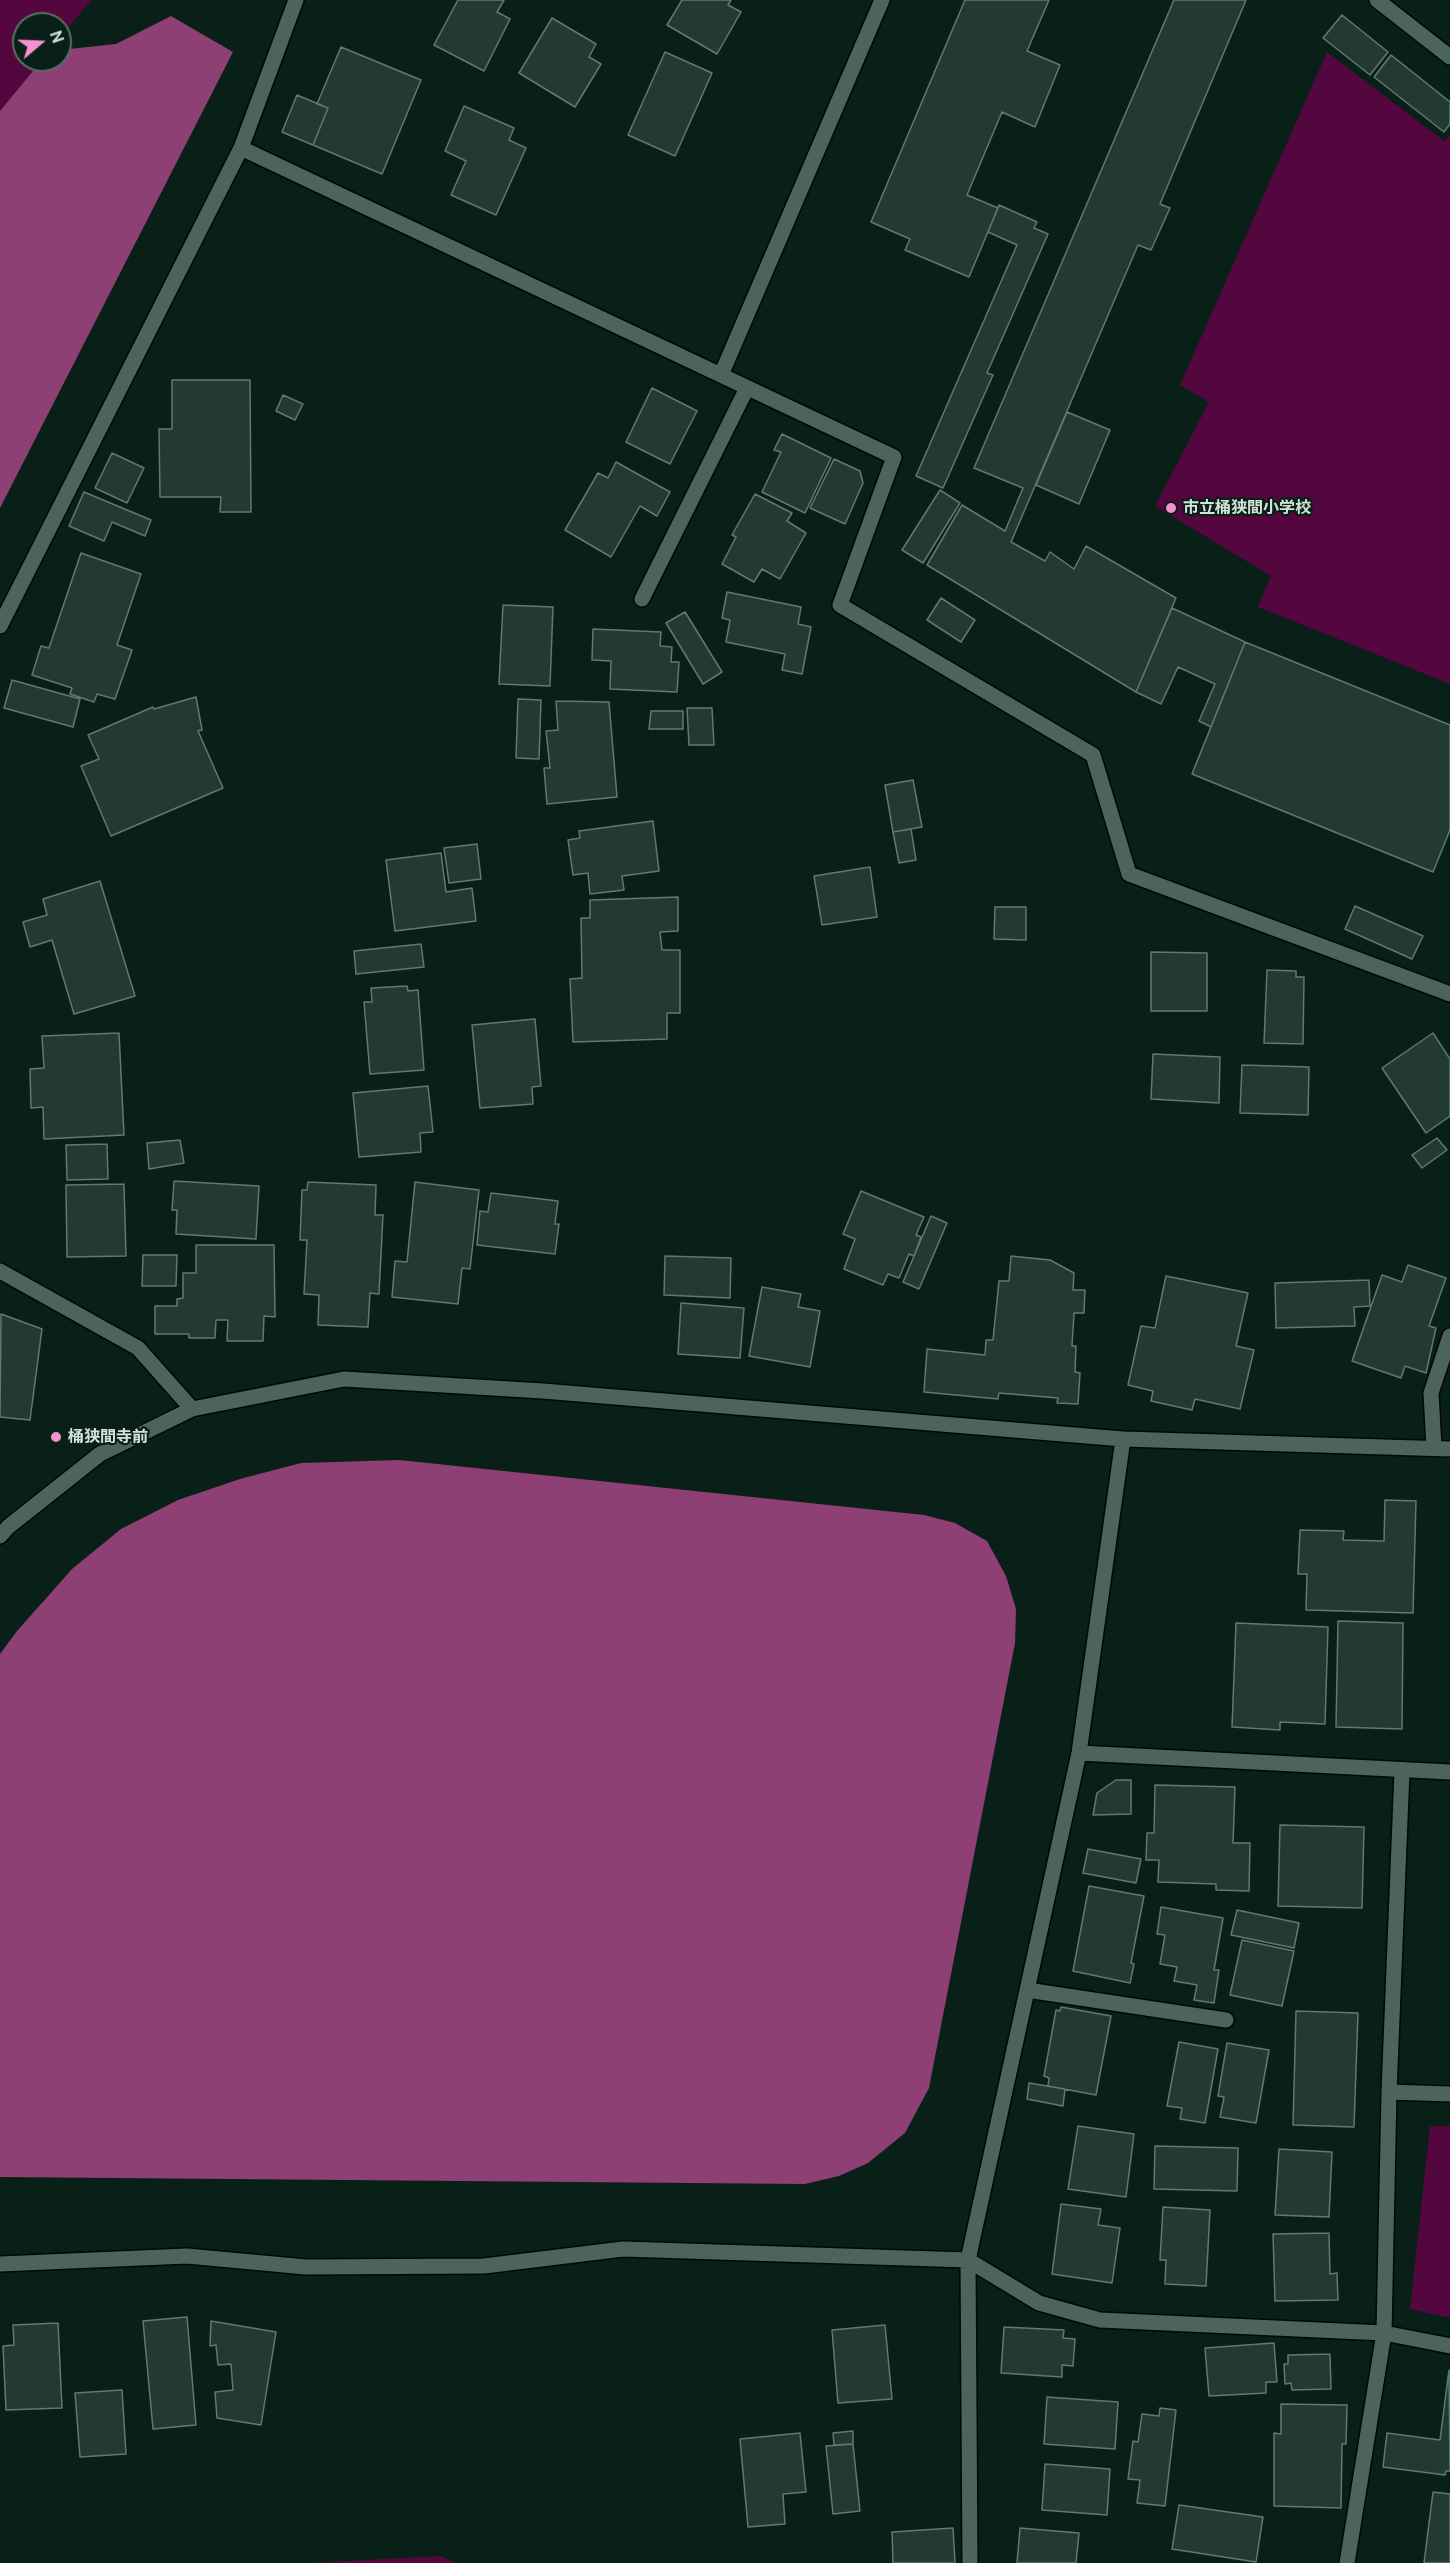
<!DOCTYPE html>
<meta charset="utf-8">
<style>
body{margin:0}
#map{position:relative;width:1450px;height:2563px;overflow:hidden;background:#092018;font-family:Ubuntu,sans-serif}
canvas{display:block}
.north{position:absolute;left:12px;top:12px;width:60px;height:60px;box-sizing:border-box;background:#092018;border:2px solid #5b6e66;border-radius:50%;rotate:71deg;font-size:16px;font-weight:700;line-height:24px;text-align:center;color:#d5e2dc}
.north::after{content:'';display:block;margin:auto;width:21px;height:27px;background:#f690d0;clip-path:polygon(50% 0,100% 100%,50% 72%,0 100%)}
</style>
<div id="map">
<canvas width="1450" height="2563"></canvas>
<div class="north">N</div>
</div>
<script>
const ctx = document.querySelector('canvas').getContext('2d');
ctx.lineJoin = 'round';
function paint(path, color) { ctx.fillStyle = color; ctx.fill(path, 'evenodd'); }
const poly = rows => new Path2D(rows.map(r => 'M' + r).join(''));
function strokePath(path, color, width, dash) { ctx.strokeStyle = color; ctx.lineWidth = width; ctx.lineCap = dash ? 'butt' : 'round'; ctx.setLineDash(dash || []); ctx.stroke(path); }
function label(font, color, halo, rows, align = 'center') {
  ctx.font = font + ' Ubuntu,"Noto Sans JP",sans-serif'; ctx.lineWidth = 4.5; ctx.setLineDash([]); ctx.textBaseline = 'middle'; ctx.strokeStyle = halo; ctx.fillStyle = color; for (const [text, x, y, turn = 0] of rows) {
    ctx.save(); ctx.translate(x, y); ctx.rotate((+turn || 0) * Math.PI / 180); ctx.textAlign = isNaN(turn) ? turn : align; if (halo) ctx.strokeText(text, 0, 0); ctx.fillText(text, 0, 0); ctx.restore();
  }
}
paint(poly([
 [0,0,91,0,60,38,60,24,24,24,24,60,42,60,0,111],
 [1327,52,1444,141,1450,135,1450,684,1258,607,1271,576,1155,506,1209,402,1180,385],
 [1430,2126,1450,2126,1450,2318,1410,2309],
 [442,2556,455,2563,310,2563]
]), '#53073e');
paint(poly([
 [171,16,233,52,0,508,0,111,42,60,60,60,60,50,116,44],
 [399,1460,924,1515,955,1523,987,1541,1006,1576,1016,1609,1015,1643,929,2088,905,2133,868,2163,839,2176,805,2184,0,2177,0,1654,17,1631,72,1569,121,1529,178,1500,240,1479,301,1463]
]), '#8e3f73');
const building = poly([
 [458,0,504,0,497,12,510,19,484,71,434,45,458,0],
 [682,0,731,0,728,5,741,12,717,54,667,25,682,0],
 [965,0,1049,0,1027,51,1060,65,1035,127,1002,112,967,195,998,208,969,277,905,250,910,239,871,222,965,0],
 [1174,0,1246,0,1160,204,1170,208,1151,250,1138,245,1011,542,1045,561,1050,552,1074,569,1086,546,1176,598,1136,692,927,565,962,505,1005,531,1023,488,974,468,1174,0],
 [1342,15,1388,52,1370,75,1323,38,1342,15],
 [552,18,596,44,589,57,601,64,575,107,519,73,552,18],
 [341,47,421,80,382,174,313,145,328,108,317,104,341,47],
 [665,52,712,73,675,156,628,135,665,52],
 [1391,55,1450,102,1450,124,1444,132,1374,77,1391,55],
 [297,95,328,108,313,145,282,132,297,95],
 [464,106,514,128,509,140,526,148,496,215,451,195,466,161,445,151,464,106],
 [999,205,1037,222,1034,228,1048,234,987,373,993,375,943,488,916,476,1017,245,988,232,999,205],
 [172,380,250,380,251,512,220,512,221,497,160,497,159,429,172,429,172,380],
 [652,388,697,411,670,464,626,442,652,388],
 [283,395,303,404,295,420,276,411,283,395],
 [1067,412,1110,430,1079,504,1036,485,1067,412],
 [782,434,831,458,805,513,762,492,781,452,774,450,782,434],
 [112,453,144,468,127,503,95,488,112,453],
 [834,459,860,471,863,483,845,524,810,508,834,459],
 [616,462,670,492,657,516,640,506,611,557,565,530,598,473,608,478,616,462],
 [940,490,960,503,923,563,902,550,940,490],
 [84,492,151,520,145,536,112,522,104,541,69,526,84,492],
 [755,494,792,513,787,521,806,533,780,579,762,569,754,582,722,564,736,537,732,535,755,494],
 [81,553,141,574,117,645,132,650,115,699,97,694,94,702,70,694,72,688,32,675,41,646,49,648,81,553],
 [727,592,801,607,798,624,811,627,802,674,782,670,785,654,726,642,730,620,722,618,727,592],
 [941,598,975,620,961,642,927,620,941,598],
 [503,605,553,607,550,686,499,684,503,605],
 [1172,608,1245,642,1211,727,1199,721,1215,684,1178,667,1161,704,1136,692,1172,608],
 [685,612,722,672,703,684,666,623,685,612],
 [593,629,661,632,660,646,672,647,671,662,679,662,677,692,610,689,611,661,592,660,593,629],
 [1245,642,1450,725,1450,830,1433,872,1192,774,1245,642],
 [12,680,80,699,73,727,4,708,12,680],
 [196,697,202,730,198,731,223,788,111,836,81,766,99,759,88,735,153,707,154,709,196,697],
 [518,699,541,700,539,759,516,758,518,699],
 [556,701,609,702,617,797,547,804,544,768,550,768,546,731,558,730,556,701],
 [687,708,712,708,714,745,689,745,687,708],
 [651,711,683,711,683,729,649,729,651,711],
 [913,780,922,827,893,832,885,785,913,780],
 [653,821,659,871,622,876,624,890,590,894,588,873,573,875,568,840,580,838,579,831,653,821],
 [911,829,916,860,899,863,893,832,911,829],
 [477,844,481,879,449,883,444,848,477,844],
 [441,853,446,892,472,888,476,921,395,931,386,860,441,853],
 [870,867,877,917,822,925,814,876,870,867],
 [100,881,135,996,74,1014,52,940,30,947,23,922,47,915,43,899,100,881],
 [678,897,678,931,660,932,662,950,680,950,680,1013,667,1013,667,1039,573,1042,570,979,582,978,581,918,590,918,590,900,678,897],
 [1355,906,1423,936,1412,959,1345,929,1355,906],
 [995,907,1026,907,1026,940,994,939,995,907],
 [421,944,424,967,356,974,354,951,421,944],
 [1151,952,1207,953,1207,1011,1151,1011,1151,952],
 [1267,970,1296,971,1296,977,1304,977,1303,1044,1264,1043,1267,970],
 [407,986,408,991,418,990,424,1070,370,1074,364,1002,372,1002,371,988,407,986],
 [535,1019,541,1086,532,1087,533,1104,480,1108,472,1025,535,1019],
 [119,1033,124,1135,44,1139,43,1107,31,1108,30,1069,44,1068,42,1036,119,1033],
 [1433,1033,1450,1059,1450,1116,1426,1133,1382,1068,1433,1033],
 [1153,1054,1220,1057,1219,1103,1151,1099,1153,1054],
 [1242,1065,1309,1067,1308,1115,1240,1113,1242,1065],
 [428,1086,433,1132,420,1133,421,1152,359,1157,353,1093,428,1086],
 [1437,1138,1447,1150,1422,1168,1412,1155,1437,1138],
 [180,1140,184,1163,149,1169,147,1143,180,1140],
 [107,1144,108,1179,67,1180,66,1145,107,1144],
 [174,1181,259,1186,256,1239,176,1234,177,1210,172,1210,174,1181],
 [308,1182,376,1185,375,1215,383,1215,379,1294,370,1293,368,1327,318,1325,319,1295,304,1294,307,1240,300,1240,302,1190,307,1190,308,1182],
 [415,1182,479,1190,470,1269,462,1268,458,1304,392,1297,395,1261,407,1262,415,1182],
 [124,1184,126,1256,67,1257,66,1185,124,1184],
 [861,1191,924,1217,916,1235,921,1237,914,1256,909,1254,899,1278,888,1274,883,1285,844,1269,855,1239,843,1234,861,1191],
 [491,1193,558,1201,555,1224,559,1224,555,1254,477,1245,480,1211,488,1212,491,1193],
 [931,1216,947,1223,919,1289,903,1282,931,1216],
 [196,1245,274,1245,275,1317,264,1316,263,1341,227,1341,228,1320,216,1320,215,1338,189,1338,189,1334,155,1334,155,1306,177,1306,177,1299,183,1298,183,1273,196,1273,196,1245],
 [143,1255,177,1255,176,1286,142,1286,143,1255],
 [665,1256,731,1258,730,1298,664,1295,665,1256],
 [1011,1256,1050,1260,1074,1273,1073,1290,1085,1290,1084,1313,1074,1313,1072,1346,1076,1346,1075,1372,1080,1373,1078,1404,1057,1403,1058,1398,999,1393,998,1399,924,1392,927,1349,985,1355,986,1340,993,1340,999,1281,1009,1281,1011,1256],
 [1408,1265,1446,1278,1429,1326,1436,1328,1426,1373,1405,1366,1401,1378,1352,1361,1382,1275,1402,1282,1408,1265],
 [1166,1276,1248,1293,1236,1346,1254,1350,1240,1409,1195,1399,1192,1410,1151,1401,1153,1391,1128,1385,1141,1326,1155,1328,1166,1276],
 [1369,1280,1370,1306,1354,1307,1355,1326,1276,1328,1275,1283,1369,1280],
 [762,1287,801,1294,798,1307,820,1311,810,1367,749,1356,762,1287],
 [681,1303,744,1308,740,1358,678,1354,681,1303],
 [1,1314,42,1329,30,1420,0,1417,1,1314],
 [1385,1500,1416,1501,1413,1613,1306,1610,1307,1574,1298,1574,1300,1530,1344,1531,1343,1540,1384,1541,1385,1500],
 [1338,1621,1403,1623,1402,1729,1336,1727,1338,1621],
 [1236,1623,1328,1627,1325,1724,1280,1722,1280,1730,1232,1727,1236,1623],
 [1116,1780,1131,1780,1131,1814,1093,1815,1097,1793,1116,1780],
 [1155,1785,1235,1787,1233,1843,1250,1843,1249,1891,1216,1890,1216,1884,1158,1882,1159,1860,1146,1860,1147,1833,1154,1833,1155,1785],
 [1280,1825,1364,1827,1362,1908,1278,1906,1280,1825],
 [1088,1849,1141,1859,1136,1883,1083,1873,1088,1849],
 [1089,1886,1144,1896,1131,1963,1134,1964,1130,1983,1073,1971,1089,1886],
 [1161,1907,1223,1918,1214,1970,1219,1970,1214,2003,1194,2000,1197,1985,1174,1981,1177,1967,1160,1964,1165,1935,1157,1934,1161,1907],
 [1237,1910,1299,1923,1294,1948,1231,1935,1237,1910],
 [1242,1940,1294,1951,1282,2006,1230,1995,1242,1940],
 [1061,2007,1111,2016,1096,2095,1048,2086,1049,2078,1044,2076,1056,2010,1060,2011,1061,2007],
 [1296,2011,1358,2013,1354,2127,1293,2125,1296,2011],
 [1179,2042,1218,2049,1205,2123,1180,2119,1182,2108,1167,2106,1179,2042],
 [1227,2043,1269,2050,1256,2123,1220,2117,1224,2097,1218,2096,1227,2043],
 [1029,2083,1065,2089,1063,2106,1027,2099,1029,2083],
 [1078,2126,1134,2134,1126,2197,1068,2189,1078,2126],
 [1155,2146,1238,2148,1237,2191,1154,2189,1155,2146],
 [1279,2149,1332,2152,1329,2217,1275,2215,1279,2149],
 [1061,2204,1101,2209,1098,2225,1120,2228,1112,2283,1052,2274,1061,2204],
 [1163,2207,1210,2210,1206,2286,1165,2284,1166,2260,1160,2260,1163,2207],
 [1329,2233,1330,2274,1337,2273,1338,2300,1275,2301,1273,2234,1329,2233],
 [187,2317,196,2425,153,2429,143,2321,187,2317],
 [211,2321,276,2332,261,2425,217,2418,215,2392,233,2390,231,2364,218,2365,216,2345,210,2346,211,2321],
 [58,2323,62,2408,6,2410,3,2346,14,2345,13,2325,58,2323],
 [885,2325,892,2399,838,2403,832,2330,885,2325],
 [1004,2327,1064,2330,1063,2338,1075,2339,1073,2366,1062,2365,1062,2377,1001,2373,1004,2327],
 [1274,2343,1277,2382,1266,2382,1266,2393,1209,2396,1205,2348,1274,2343],
 [1330,2354,1331,2389,1292,2390,1291,2383,1285,2384,1284,2364,1288,2364,1288,2355,1330,2354],
 [1449,2370,1450,2471,1446,2471,1445,2475,1383,2467,1387,2433,1440,2440,1449,2370],
 [122,2390,126,2454,80,2457,75,2393,122,2390],
 [1047,2397,1118,2402,1115,2449,1044,2444,1047,2397],
 [1281,2404,1347,2405,1346,2444,1342,2444,1341,2508,1274,2506,1274,2433,1281,2434,1281,2404],
 [1160,2408,1176,2410,1165,2506,1137,2503,1140,2480,1128,2479,1133,2441,1138,2442,1142,2414,1159,2416,1160,2408],
 [853,2431,853,2444,834,2445,833,2433,853,2431],
 [800,2433,806,2492,783,2494,785,2524,748,2527,740,2439,800,2433],
 [853,2444,860,2511,833,2514,826,2446,853,2444],
 [1045,2464,1110,2469,1107,2515,1042,2510,1045,2464],
 [1433,2492,1450,2494,1450,2563,1424,2563,1433,2492],
 [1179,2505,1263,2517,1256,2562,1172,2549,1179,2505],
 [953,2528,955,2563,893,2563,892,2532,953,2528],
 [1020,2528,1079,2533,1076,2563,1017,2563,1020,2528]
]);
paint(building, '#233a31');
strokePath(building, '#617a70', 1.5);
const minor = poly([
 [1377,0,1450,57],
 [241,148,894,457,840,605,1093,755,1129,874,1450,994],
 [721,375,882,0],
 [642,599,747,388],
 [0,626,241,148,296,0],
 [0,1271,138,1348,192,1409],
 [1434,1448,1431,1393,1450,1336],
 [0,1536,8,1527,100,1454,192,1409,344,1379,543,1391,1123,1439,1450,1449],
 [1079,1753,1450,1772],
 [1027,1990,1226,2020],
 [1389,2092,1450,2094],
 [0,2264,187,2256,306,2267,484,2266,623,2249,968,2260,1039,2303,1100,2320,1384,2333,1450,2346],
 [970,2563,968,2260,1079,1753,1123,1439],
 [1347,2563,1384,2333,1389,2092,1402,1771]
]);
strokePath(minor, '#000904', 18);
strokePath(minor, '#4c645a', 15);
for (const [x, y, r, color] of [
 [1171,508,6,"#f690d0"],
 [56,1437,6,"#f690d0"]
]) { const dot = new Path2D(); dot.arc(x, y, r, 0, 2 * Math.PI); ctx.fillStyle = color; ctx.fill(dot); strokePath(dot, '#092018', 2); }
label('bold 16px', '#d5e2dc', '#092018', [
 ["市立桶狭間小学校",1183,508],
 ["桶狭間寺前",68,1437]
], 'left');
</script>
